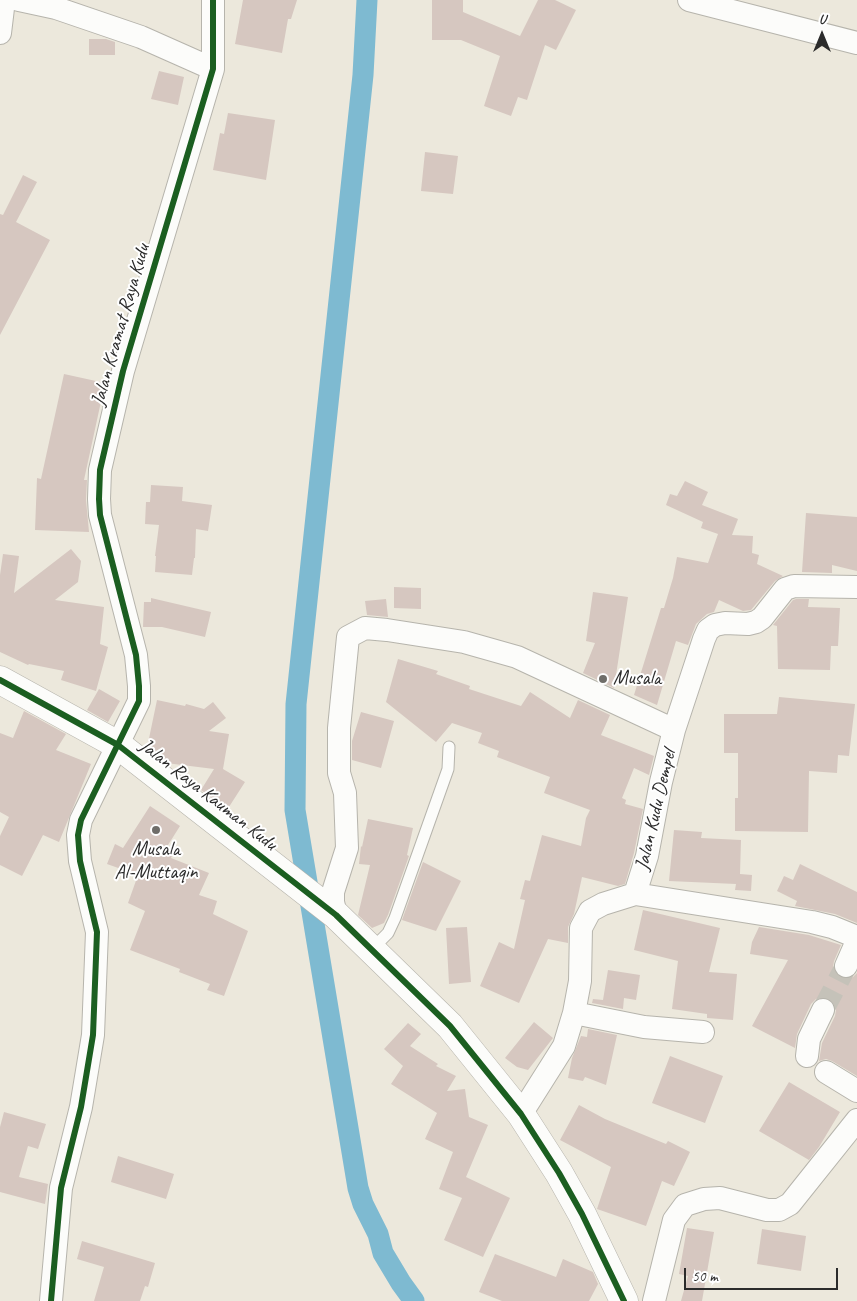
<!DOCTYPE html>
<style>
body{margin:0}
#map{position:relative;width:857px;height:1301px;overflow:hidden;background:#ece8dc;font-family:Caveat,sans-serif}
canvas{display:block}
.north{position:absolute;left:797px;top:10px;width:50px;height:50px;-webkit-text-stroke:4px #fff;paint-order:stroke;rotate:0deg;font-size:14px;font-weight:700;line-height:20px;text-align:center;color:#2b2b2b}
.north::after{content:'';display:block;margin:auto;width:18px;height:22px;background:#2b2b2b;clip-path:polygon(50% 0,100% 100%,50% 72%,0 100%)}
.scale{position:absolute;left:684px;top:1268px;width:154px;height:22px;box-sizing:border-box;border:2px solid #2b2b2b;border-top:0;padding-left:6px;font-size:15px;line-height:18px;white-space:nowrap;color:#2b2b2b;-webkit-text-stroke:4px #fff;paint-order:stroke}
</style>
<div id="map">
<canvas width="857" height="1301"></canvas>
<div class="north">U</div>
<div class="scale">50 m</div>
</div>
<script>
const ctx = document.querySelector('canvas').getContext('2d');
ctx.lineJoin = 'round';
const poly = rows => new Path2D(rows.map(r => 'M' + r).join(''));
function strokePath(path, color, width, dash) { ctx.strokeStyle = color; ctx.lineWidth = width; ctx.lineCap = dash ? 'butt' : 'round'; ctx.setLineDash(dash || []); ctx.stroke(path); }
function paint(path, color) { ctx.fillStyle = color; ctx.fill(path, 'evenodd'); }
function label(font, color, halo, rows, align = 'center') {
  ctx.font = font + ' Caveat,sans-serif'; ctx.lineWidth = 4; ctx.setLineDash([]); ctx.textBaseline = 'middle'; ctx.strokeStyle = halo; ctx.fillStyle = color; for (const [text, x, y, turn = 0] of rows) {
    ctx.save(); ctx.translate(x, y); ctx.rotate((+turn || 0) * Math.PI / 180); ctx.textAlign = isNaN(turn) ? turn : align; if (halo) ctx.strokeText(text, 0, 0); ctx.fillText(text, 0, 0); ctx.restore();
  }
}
strokePath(poly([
 [367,0,363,75,296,704,295,810,358,1188,363,1204,378,1234,383,1253,401,1283,414,1301]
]), '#7ebad1', 21);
paint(poly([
 [243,0,297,0,291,19,288,19,282,53,235,44],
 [432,0,463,0,463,12,520,36,538,0,555,0,576,10,556,50,545,45,527,100,518,97,511,116,484,106,500,56,461,40,432,40],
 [89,39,106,39,115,42,115,55,89,55],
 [159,71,184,77,178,105,151,99],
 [228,113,275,120,266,180,213,170,220,133,224,134],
 [425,152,458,156,453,194,421,191],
 [23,175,37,182,16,222,50,240,0,335,0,214,3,215],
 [64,374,105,383,84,480,87,480,86,500,89,532,35,530,37,478,41,479],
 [685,481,708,492,702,505,738,519,732,535,753,536,752,553,759,555,757,564,783,576,775,581,751,610,743,611,719,600,714,612,707,614,696,624,688,645,676,641,657,705,634,695,661,608,664,608,673,578,677,557,708,563,718,534,701,528,703,522,666,505,670,494,677,496],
 [151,485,183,487,182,501,212,505,208,531,196,529,195,558,194,558,192,575,155,572,156,556,155,556,159,525,145,524,146,502,150,502],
 [806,513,857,517,857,571,832,565,832,573,802,572],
 [71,549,81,561,78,582,55,600,104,607,100,644,108,647,96,691,61,680,64,671,29,664,28,665,0,652,0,575,3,554,19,556,14,593],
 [394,587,421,588,421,609,394,608],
 [593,592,628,597,614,688,583,673,595,643,586,641],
 [151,598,211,612,205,637,162,627,143,627,144,602,151,602],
 [386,599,388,617,367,615,365,601],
 [796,599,809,599,808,607,840,608,838,646,831,646,830,670,778,669,777,626,773,625,793,600],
 [398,659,438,671,436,674,470,686,469,689,521,706,530,692,570,718,578,700,610,715,601,735,654,756,649,775,634,768,622,798,626,800,625,804,643,809,634,853,625,884,618,886,582,877,574,914,568,927,568,943,548,939,519,1003,480,986,499,942,514,949,525,900,520,899,525,880,530,881,542,835,581,846,586,818,590,810,544,793,550,777,497,757,499,751,478,743,482,733,452,723,436,742,386,702],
 [99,689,120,701,108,722,87,710],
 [779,697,855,704,849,756,838,755,837,773,809,771,808,832,735,831,735,798,738,798,738,753,724,753,724,714,777,714],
 [157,700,185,706,186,704,204,709,213,702,226,718,209,731,229,734,223,769,245,782,227,810,201,790,214,769,166,763,147,748],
 [24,711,66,734,56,750,91,764,59,842,43,835,22,876,0,865,0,836,9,817,0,812,0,733,13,738],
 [361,712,394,721,381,768,352,760,352,741],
 [150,806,180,826,163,853,172,856,171,858,209,873,199,895,217,901,213,914,248,931,224,996,207,990,210,984,179,972,180,969,130,950,145,911,128,903,138,875,107,864,115,844,123,848],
 [368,819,413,828,407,855,409,856,388,915,384,923,372,928,358,915,370,865,359,864,361,846,362,847],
 [674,830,702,832,701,838,741,840,740,874,752,875,751,891,735,890,736,884,669,881],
 [423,862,461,881,436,931,402,920],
 [800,864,857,892,857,923,835,914,795,906,797,901,777,891,784,876,793,880],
 [643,910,720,928,709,972,737,974,733,1020,707,1018,707,1014,672,1009,678,961,634,950],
 [467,927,471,982,449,984,446,928],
 [759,927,809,935,841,945,834,961,833,967,835,973,840,978,847,979,853,977,857,973,857,1076,832,1061,826,1059,819,1061,822,1043,835,1016,836,1010,834,1003,828,998,823,997,816,999,811,1004,797,1034,795,1048,752,1026,788,960,750,954,752,942],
 [608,970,640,975,636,1000,624,998,623,1009,592,1003,593,999,603,1000],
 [534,1022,553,1038,528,1070,517,1067,505,1058],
 [408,1023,421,1034,410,1046,438,1064,436,1066,456,1076,447,1091,465,1089,469,1117,488,1125,466,1177,510,1198,483,1257,444,1240,462,1198,439,1189,453,1152,425,1139,437,1113,391,1084,403,1066,384,1049],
 [588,1029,617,1035,606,1085,585,1077,583,1081,568,1078,572,1058,581,1036,587,1037],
 [670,1056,723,1076,705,1123,652,1103],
 [789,1082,840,1112,819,1147,809,1160,759,1131],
 [579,1105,605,1119,666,1144,668,1141,690,1152,674,1186,662,1181,646,1226,597,1209,611,1167,560,1140],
 [4,1112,46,1124,38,1149,28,1146,19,1177,48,1184,45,1204,0,1192,0,1127],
 [118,1156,174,1174,166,1199,111,1182],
 [687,1228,714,1232,702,1301,681,1301,688,1276,679,1274],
 [762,1229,806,1236,801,1271,757,1264],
 [82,1241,155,1263,148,1287,145,1286,140,1301,94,1301,104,1267,77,1259],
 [495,1254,556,1277,563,1259,593,1272,598,1284,589,1301,502,1301,479,1292]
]), '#d6c7c0');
strokePath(poly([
 [823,1010,846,966]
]), '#c5c2b9', 22, [22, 11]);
const service = poly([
 [369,947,381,940,388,933,395,918,448,769,449,747]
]);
const minor = poly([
 [19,0,56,8,141,37,213,69],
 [689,0,857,43],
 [0,33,4,0],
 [635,894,812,922,832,927,857,937],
 [336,915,333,902,333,892,347,848,345,793,339,773,339,728,348,637,365,628,387,630,464,642,517,657,674,730],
 [846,966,857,941],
 [574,1013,644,1027,703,1032],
 [807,1056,809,1039,823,1010],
 [826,1072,857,1091],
 [521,1114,564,1046,574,1013,580,981,581,928,590,911,603,904,635,894,647,856,661,782,674,730,704,639,708,630,715,625,725,623,748,624,756,622,762,618,785,589,794,586,857,587],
 [51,1301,61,1188,81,1107,93,1035,97,932,80,861,78,835,81,820,139,701,139,686,136,655,100,515,99,499,100,470,123,371,213,69,213,0],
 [654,1301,674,1220,685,1205,704,1199,720,1198,767,1210,779,1210,790,1204,857,1120]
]);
const tertiary = poly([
 [0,680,118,745,336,915,450,1026,521,1114,559,1173,582,1214,624,1301]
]);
strokePath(service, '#b6b4ac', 13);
strokePath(minor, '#b6b4ac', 24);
strokePath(tertiary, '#b6b4ac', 29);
strokePath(service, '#fcfcfa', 11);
strokePath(minor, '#fcfcfa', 22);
strokePath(tertiary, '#fcfcfa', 28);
strokePath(poly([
 [0,680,118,745,336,915,450,1026,521,1114,559,1173,582,1214,624,1301],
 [51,1301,61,1188,81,1107,93,1035,97,932,80,861,78,835,81,820,139,701,139,686,136,655,100,515,99,499,100,470,123,371,213,69,213,0]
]), '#1b5e20', 6);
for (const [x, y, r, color] of [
 [603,679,5,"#6f6d69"],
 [156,830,5,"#6f6d69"]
]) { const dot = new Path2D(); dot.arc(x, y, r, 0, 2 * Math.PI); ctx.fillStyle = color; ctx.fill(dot); strokePath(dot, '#fff', 2); }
label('20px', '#2b2b2b', '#fff', [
 ["Jalan Kramat Raya Kudu",121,325,-74],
 ["Jalan Raya Kauman Kudu",208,795,38],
 ["Jalan Kudu Dempel",656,810,-77]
]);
label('20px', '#2b2b2b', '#fff', [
 ["Musala",613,679],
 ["Musala",156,850,"center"],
 ["Al-Muttaqin",156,873,"center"]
], 'left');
</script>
